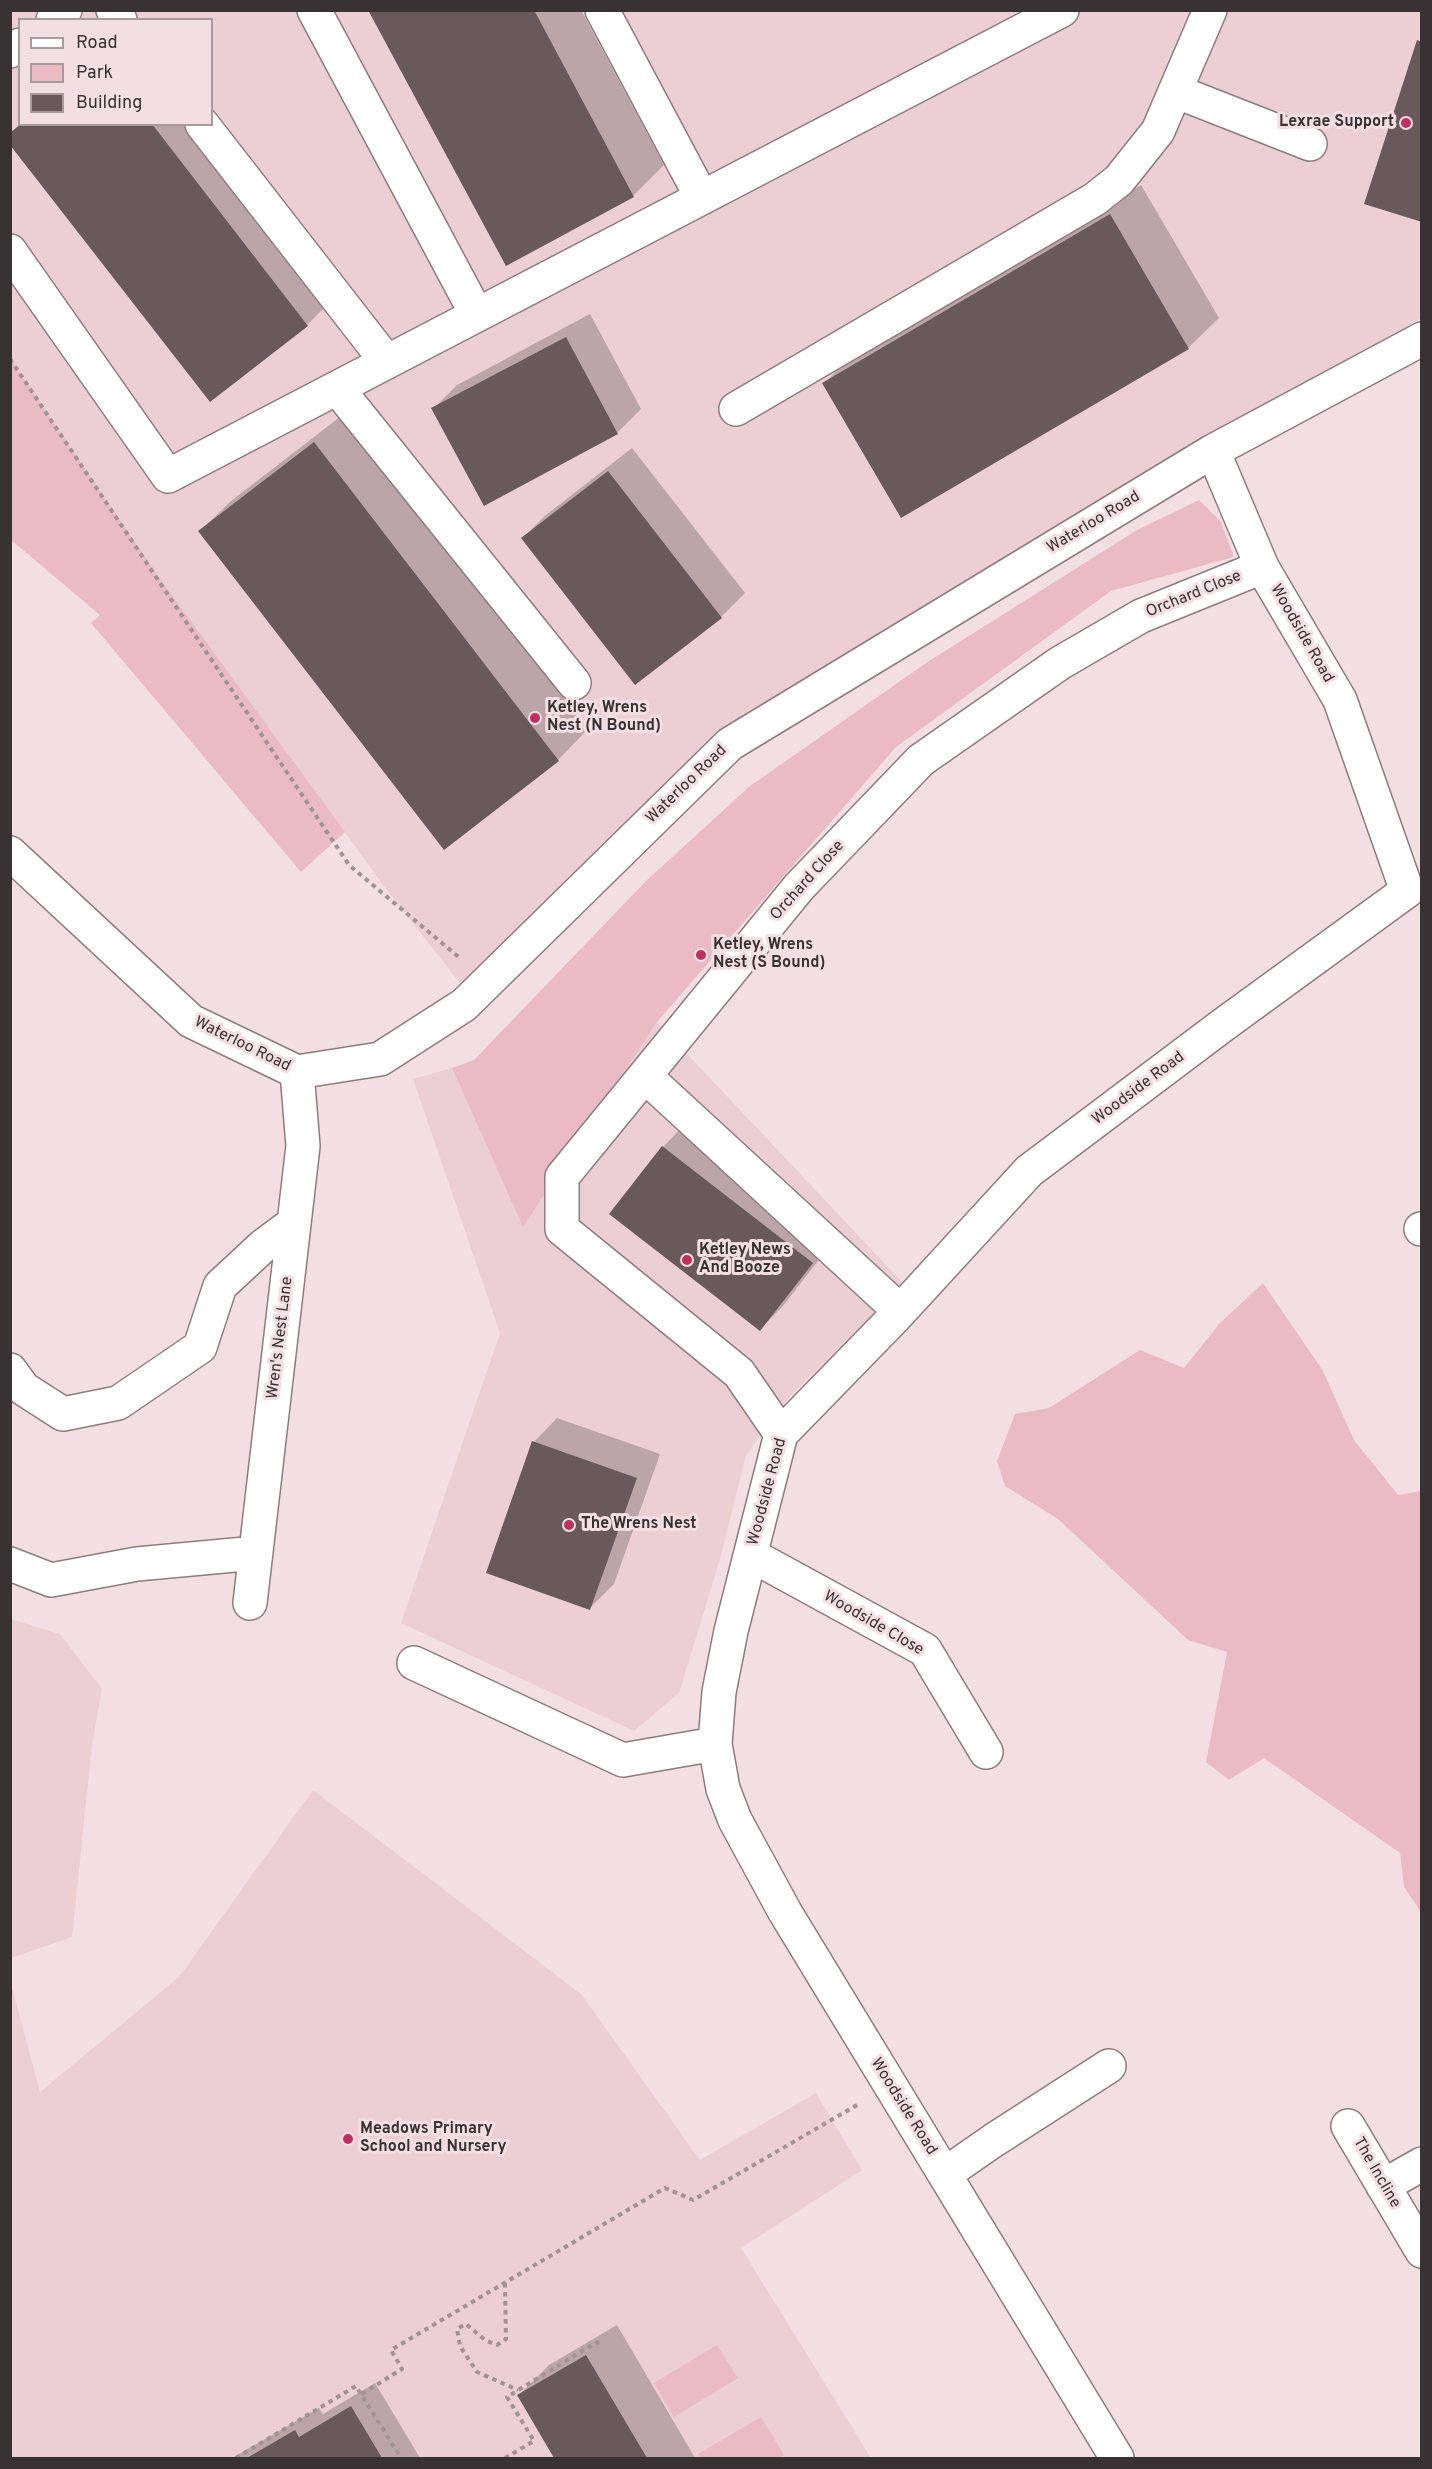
<!DOCTYPE html>
<style>
body{margin:0}
#map{position:relative;width:1432px;height:2469px;overflow:hidden;background:#f3dfe3;font-family:Overpass,sans-serif}
canvas{display:block}
.frame{position:absolute;inset:0;border:12px solid #393234;pointer-events:none}
.legend{position:absolute;left:18px;top:18px;width:195px;height:108px;box-sizing:border-box;background:#f3dfe3;border:2px solid #a99a9d;margin:0;padding:8px 10px;list-style:none;font-size:18px;color:#393234}
.legend li{display:flex;align-items:center;gap:12px;height:30px}
.legend b{width:30px;border:2px solid #a99a9d}
</style>
<div id="map">
<canvas width="1432" height="2469"></canvas>
<div class="frame"></div>
<ul class="legend">
<li><b style="height:8px;background:#fff"></b>Road</li>
<li><b style="height:16px;background:#ebbbc5"></b>Park</li>
<li><b style="height:16px;background:#69595c"></b>Building</li>
</ul>
</div>
<script>
const ctx = document.querySelector('canvas').getContext('2d');
ctx.lineJoin = 'round';
function paint(path, color) { ctx.fillStyle = color; ctx.fill(path, 'evenodd'); }
const poly = rows => new Path2D(rows.map(r => 'M' + r).join(''));
function strokePath(path, color, width, dash) { ctx.strokeStyle = color; ctx.lineWidth = width; ctx.lineCap = dash ? 'butt' : 'round'; ctx.setLineDash(dash || []); ctx.stroke(path); }
function label(font, color, halo, rows, align = 'center') {
  ctx.font = font + ' Overpass,sans-serif'; ctx.lineWidth = 6; ctx.setLineDash([]); ctx.textBaseline = 'middle'; ctx.strokeStyle = halo; ctx.fillStyle = color; for (const [text, x, y, turn = 0] of rows) {
    ctx.save(); ctx.translate(x, y); ctx.rotate((+turn || 0) * Math.PI / 180); ctx.textAlign = isNaN(turn) ? turn : align; if (halo) ctx.strokeText(text, 0, 0); ctx.fillText(text, 0, 0); ctx.restore();
  }
}
paint(poly([
 [10,11,1421,11,1421,318,793,685,715,738,464,988,389,893,161,580,11,360],
 [20,20,212,20,212,124,20,124],
 [657,1022,905,1285,791,1395,746,1455,720,1559,679,1693,634,1731,401,1623,500,1333,413,1079,452,1068,523,1226],
 [10,1619,60,1634,102,1689,92,1745,72,1937,11,1958],
 [313,1790,581,1994,700,2160,816,2093,862,2170,741,2248,871,2458,11,2458,10,1980,40,2092,179,1977]
]), '#ebcfd4');
paint(poly([
 [11,360,161,580,345,832,301,872,91,623,100,615,11,540],
 [1199,500,1221,522,1234,557,1111,591,896,747,657,1022,523,1227,452,1068,474,1060,646,881,750,786,926,663,1137,530],
 [1263,1283,1323,1371,1354,1440,1398,1495,1421,1491,1421,1912,1404,1887,1400,1853,1264,1758,1229,1780,1206,1762,1227,1652,1188,1640,1058,1519,1005,1486,997,1461,1015,1414,1049,1408,1140,1350,1184,1368,1220,1323],
 [717,2345,738,2378,674,2417,654,2383],
 [761,2417,784,2455,779,2458,701,2458,698,2454]
]), '#ebbbc5');
paint(poly([
 [370,10,581,10,664,165,633,196],
 [20,124,206,124,338,294,307,325,210,400,10,133],
 [1141,185,1219,318,1188,348,824,384,854,353],
 [590,314,641,409,617,433,433,409,457,385],
 [345,413,588,729,558,760,200,531,231,501],
 [632,448,745,593,721,617,523,538,546,515],
 [686,1123,835,1239,783,1306,760,1329,663,1147],
 [557,1418,660,1454,614,1584,590,1608,488,1572,534,1442],
 [617,2325,695,2458,555,2458,519,2395,549,2365],
 [375,2383,420,2458,232,2458,319,2408,323,2414]
]), '#0003');
paint(poly([
 [368,10,534,10,634,197,506,266],
 [1417,40,1422,42,1422,222,1364,204],
 [21,124,152,124,308,326,210,402,10,145,10,133],
 [1110,214,1189,349,901,518,822,383],
 [566,337,618,434,484,506,431,408],
 [314,442,559,761,444,850,198,531],
 [608,471,722,618,635,685,521,538],
 [662,1146,813,1263,760,1331,609,1214],
 [532,1441,637,1478,590,1610,486,1573],
 [586,2355,647,2458,554,2458,517,2395],
 [351,2406,382,2458,247,2458,295,2430,299,2437]
]), '#69595c');
const minor = poly([
 [113,10,120,20],
 [314,10,477,315],
 [602,10,702,198],
 [53,20,65,10],
 [10,51,20,45],
 [1175,91,1310,144],
 [202,124,387,362],
 [10,251,168,476,1062,10],
 [337,388,574,683],
 [736,409,1095,199,1119,180,1158,131,1210,10],
 [10,853,191,1021,297,1072,380,1059,464,1005,730,744,1213,451,1422,339],
 [645,1076,900,1311],
 [1421,1229,1422,1229],
 [10,1370,24,1389,63,1414,118,1403,200,1347,220,1286,263,1246,294,1223],
 [781,1434,739,1373,562,1229,562,1177,799,887,921,760,1060,663,1141,616,1262,567],
 [751,1555,925,1650,986,1752],
 [10,1564,51,1580,137,1564,256,1553],
 [250,1603,303,1146,297,1072],
 [414,1663,623,1760,715,1744],
 [1348,2126,1422,2251],
 [945,2174,994,2140,1109,2066],
 [1383,2186,1422,2164],
 [1117,2458,785,1912,735,1820,723,1789,715,1744,719,1692,731,1631,781,1434,894,1318,1029,1171,1223,1025,1407,891,1340,700,1262,567,1213,451]
]);
strokePath(minor, '#8d7c7f', 36);
strokePath(poly([
 [10,359,349,865,461,959],
 [505,2283,506,2339,497,2345,485,2340,466,2324,457,2329,460,2346,477,2372,518,2390],
 [362,2394,402,2369,391,2350,665,2188,693,2200,859,2104],
 [236,2458,356,2386,401,2458],
 [505,2458,534,2441,507,2397,597,2342,600,2346]
]), '#a09295', 4, [4.5, 4.5]);
strokePath(minor, '#fff', 33);
for (const [x, y, r, color] of [
 [1406,123,6,"#bd3062"],
 [535,718,6,"#bd3062"],
 [701,955,6,"#bd3062"],
 [687,1260,6,"#bd3062"],
 [569,1525,6,"#bd3062"],
 [348,2139,6,"#bd3062"]
]) { const dot = new Path2D(); dot.arc(x, y, r, 0, 2 * Math.PI); ctx.fillStyle = color; ctx.fill(dot); strokePath(dot, '#f3dfe3', 2); }
label('bold 16px', '#393234', '#f3dfe3', [
 ["Lexrae Support",1394,123,"right"],
 ["Ketley, Wrens",547,709],
 ["Nest (N Bound)",547,727],
 ["Ketley, Wrens",713,946],
 ["Nest (S Bound)",713,964],
 ["Ketley News",699,1251],
 ["And Booze",699,1269],
 ["The Wrens Nest",581,1525],
 ["Meadows Primary",360,2130],
 ["School and Nursery",360,2148]
], 'left');
label('16px', '#393234', '#f3dfe3', [
 ["Waterloo Road",1094,523,-31],
 ["Orchard Close",1194,595,-22],
 ["Woodside Road",1301,634,60],
 ["Waterloo Road",687,785,-44],
 ["Orchard Close",808,881,-48],
 ["Waterloo Road",242,1045,26],
 ["Woodside Road",1139,1089,-37],
 ["Wren's Nest Lane",281,1338,-83],
 ["Woodside Road",768,1492,-75],
 ["Woodside Close",873,1624,30],
 ["Woodside Road",903,2107,58],
 ["The Incline",1376,2173,60]
]);
</script>
